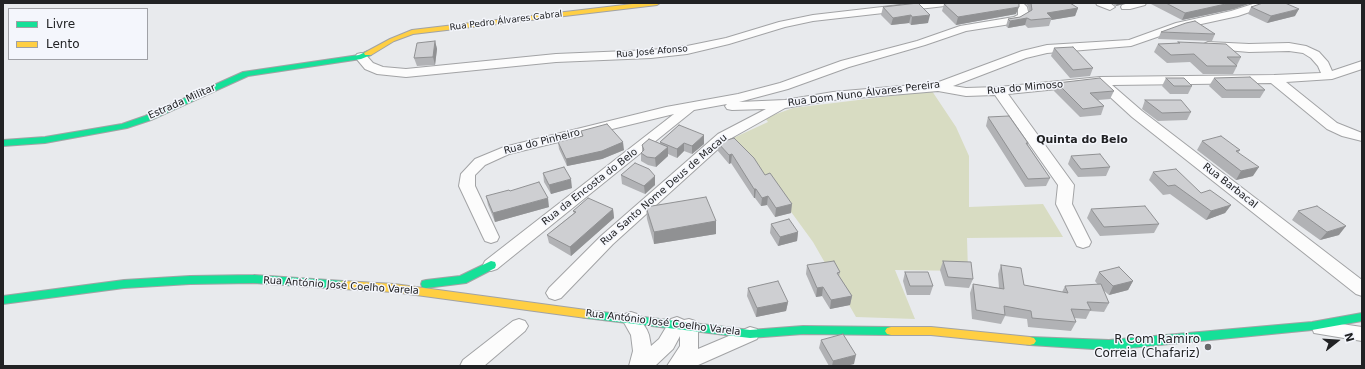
<!DOCTYPE html>
<meta charset="utf-8">
<style>
body{margin:0}
#map{position:relative;width:1365px;height:369px;overflow:hidden;background:#e8eaed;font-family:"DejaVu Sans",sans-serif}
canvas{display:block}
.frame{position:absolute;inset:0;border:4px solid #212224;pointer-events:none}
.legend{position:absolute;left:8px;top:8px;width:140px;height:52px;box-sizing:border-box;background:#f4f6fc;border:1px solid #a0a1a6;margin:0;padding:5px 7px;list-style:none;font-size:12px;color:#212224}
.legend li{display:flex;align-items:center;gap:8px;height:20px}
.legend b{width:20px;border:1px solid #a0a1a6}
.north{position:absolute;left:1317px;top:321px;width:40px;height:40px;-webkit-text-stroke:3px #f4f6fc;paint-order:stroke;rotate:73deg;font-size:11px;font-weight:700;line-height:16px;text-align:center;color:#212224}
.north::after{content:'';display:block;margin:auto;width:14px;height:18px;background:#212224;clip-path:polygon(50% 0,100% 100%,50% 72%,0 100%)}
</style>
<div id="map">
<canvas width="1365" height="369"></canvas>
<div class="frame"></div>
<ul class="legend">
<li><b style="height:5px;background:#16e098"></b>Livre</li>
<li><b style="height:5px;background:#ffcf43"></b>Lento</li>
</ul>
<div class="north">N</div>
</div>
<script>
const ctx = document.querySelector('canvas').getContext('2d');
ctx.lineJoin = 'round';
function paint(path, color) { ctx.fillStyle = color; ctx.fill(path, 'evenodd'); }
const poly = rows => new Path2D(rows.map(r => 'M' + r).join(''));
function strokePath(path, color, width, dash) { ctx.strokeStyle = color; ctx.lineWidth = width; ctx.lineCap = dash ? 'butt' : 'round'; ctx.setLineDash(dash || []); ctx.stroke(path); }
function label(font, color, halo, rows, align = 'center') {
  ctx.font = font + ' "DejaVu Sans",sans-serif'; ctx.lineWidth = 3; ctx.setLineDash([]); ctx.textBaseline = 'middle'; ctx.strokeStyle = halo; ctx.fillStyle = color; for (const [text, x, y, turn = 0] of rows) {
    ctx.save(); ctx.translate(x, y); ctx.rotate((+turn || 0) * Math.PI / 180); ctx.textAlign = isNaN(turn) ? turn : align; if (halo) ctx.strokeText(text, 0, 0); ctx.fillText(text, 0, 0); ctx.restore();
  }
}
paint(poly([
 [932,91,956,127,969,156,969,207,1043,204,1063,237,967,238,968,271,895,270,915,319,856,317,813,242,754,161,731,139,768,122,765,118,793,108]
]), '#d8dcc2');
const street = poly([
 [917,3,950,3,945,6,813,21,785,27,729,44,687,54,651,58,556,62,406,77,377,74,365,69,355,57,357,54,361,53,365,54,373,63,383,67,406,69,556,54,651,50,687,46,726,38,779,22,813,15,917,3],
 [1012,3,1023,3,1027,7,1029,16,1027,18,1017,23,966,31,925,45,849,67,788,89,739,102,785,100,833,92,936,83,1022,51,1047,45,1129,40,1176,23,1231,11,1256,3,1271,3,1270,5,1238,16,1183,28,1131,46,1047,53,1026,58,953,86,966,88,999,87,1100,77,1274,75,1321,73,1318,66,1311,58,1303,53,1289,51,1249,52,1204,48,1202,46,1204,44,1208,42,1249,44,1289,43,1306,46,1319,52,1328,62,1332,71,1362,61,1362,69,1332,79,1286,82,1337,123,1362,133,1362,141,1342,136,1327,129,1271,83,1112,85,1142,111,1362,280,1362,296,1356,294,1132,117,1097,85,1008,94,1074,185,1072,204,1091,242,1089,246,1083,248,1077,246,1056,204,1058,185,995,95,966,96,938,91,833,100,785,108,728,140,613,244,561,298,555,300,549,298,546,293,549,288,601,236,718,134,766,109,732,110,727,109,725,106,727,104,694,110,497,269,491,271,485,269,483,265,485,261,674,114,509,154,485,165,475,175,475,186,499,237,497,241,491,243,485,241,483,237,459,186,461,174,475,159,504,147,666,107,738,94,780,83,841,61,917,41,960,26,1014,17,1018,15,1018,10,1012,3],
 [1096,3,1110,3,1115,7,1110,10,1097,5,1096,3],
 [1129,3,1146,3,1145,5,1130,9,1122,9,1121,7,1122,5,1129,3],
 [631,312,637,314,647,330,649,335,651,346,659,339,671,319,677,317,684,320,689,319,695,321,698,326,698,349,750,327,757,329,759,334,757,339,696,366,667,366,680,346,680,336,673,349,655,366,629,366,633,351,631,335,622,319,625,314,631,312],
 [519,319,525,321,528,326,525,331,484,366,460,366,463,360,513,321,519,319],
 [1321,321,1362,327,1362,341,1314,333,1312,328,1314,323,1321,321]
]);
const fast = poly([
 [368,51,371,51,371,55,361,59,248,76,151,120,127,128,45,143,3,146,3,140,45,137,122,124,145,116,243,72,359,55,368,51],
 [491,261,495,262,496,265,495,268,466,283,426,288,422,287,421,284,422,281,426,280,460,276,491,261],
 [254,275,343,281,347,282,348,285,347,288,343,289,254,283,190,284,124,288,3,304,3,296,124,280,190,276,254,275],
 [586,310,750,330,803,326,891,327,895,328,897,331,895,334,891,335,803,334,750,338,586,318,582,317,581,314,582,311,586,310],
 [1362,313,1362,321,1312,330,1109,350,1030,345,1026,344,1024,341,1026,338,1030,337,1109,340,1312,322,1362,313]
]);
const slow = poly([
 [641,3,660,3,657,5,413,34,394,41,371,55,365,55,364,53,390,39,412,30,641,3],
 [343,281,394,284,586,310,590,311,591,314,590,317,586,318,394,292,343,289,339,288,338,285,339,282,343,281],
 [891,327,931,327,1030,337,1034,338,1036,341,1034,344,1030,345,931,335,891,335,887,334,885,331,887,328,891,327]
]);
strokePath(street, '#a2a3a5', 2);
strokePath(fast, '#a2a3a5', 2);
strokePath(slow, '#a2a3a5', 2);
paint(street, '#fcfcfc');
paint(fast, '#16e098');
paint(slow, '#ffcf43');
paint(poly([
 [918,3,928,23,911,25,909,23,891,25,881,15,883,7],
 [1025,3,1070,3,1078,8,1075,16,1051,20,1049,26,1028,28,1025,25,1008,28,1006,26,1008,19,1020,17,1029,12,1028,6],
 [1112,3,1127,3,1116,6],
 [1149,3,1251,3,1234,9,1182,20],
 [944,4,1016,14,956,25,942,11],
 [1251,7,1295,16,1267,23,1248,14],
 [1161,32,1215,34,1212,41,1158,39],
 [435,41,437,49,435,65,417,66,414,58],
 [1178,42,1241,57,1237,65,1236,65,1237,66,1233,74,1203,74,1190,62,1167,63,1154,52,1158,44,1178,43],
 [1054,48,1093,68,1090,76,1070,78,1051,56],
 [1166,78,1192,86,1188,94,1170,94,1162,86],
 [1214,78,1265,90,1260,98,1222,98,1209,86],
 [1057,83,1114,91,1110,99,1098,100,1104,106,1101,115,1080,117,1054,91],
 [1145,100,1191,112,1187,120,1158,121,1142,109],
 [988,117,1028,143,1028,145,1050,178,1046,186,1025,187,986,126],
 [679,125,704,144,692,154,684,151,677,158,668,154,668,156,656,167,648,165,641,161,641,153,642,152,642,145,660,144,660,142],
 [581,131,624,150,602,159,567,166,559,149,558,142,582,136],
 [734,138,791,213,775,217,767,205,761,206,755,198,754,198,731,163,729,164,718,151,718,143],
 [1202,141,1240,150,1238,153,1253,176,1236,180,1197,150],
 [1071,156,1110,167,1106,176,1078,177,1068,164],
 [1153,172,1201,193,1231,205,1225,213,1206,220,1170,194,1163,195,1149,180],
 [543,173,572,188,551,194,544,182],
 [621,175,655,185,645,194,622,184],
 [486,196,549,207,495,222,488,205],
 [646,207,716,221,716,234,654,244,647,219],
 [613,209,614,218,571,256,549,243,547,235,574,213,573,211],
 [1091,209,1159,224,1154,233,1100,236,1087,218],
 [1298,211,1339,235,1320,240,1292,220],
 [771,224,798,232,797,241,778,246,770,233],
 [943,261,973,279,969,288,945,286,940,270],
 [807,265,840,272,839,276,852,296,850,305,830,309,822,296,816,297,806,274],
 [1001,265,1024,285,1062,292,1065,286,1098,285,1095,281,1099,272,1133,281,1128,290,1109,295,1103,290,1109,303,1104,312,1090,311,1086,319,1074,318,1076,322,1071,331,1028,327,1027,319,1005,316,1001,324,972,319,970,293,973,284,999,288,998,274],
 [905,272,933,286,930,295,907,295,903,281],
 [748,288,788,302,786,311,756,317,747,296],
 [821,340,854,364,846,366,829,366,819,348]
]), '#b1b2b5');
paint(poly([
 [1117,3,1127,3,1116,6],
 [1230,3,1251,3,1234,9,1182,20,1185,13],
 [1019,7,1016,14,956,25,958,17],
 [1078,8,1075,16,1051,20,1052,18,1047,13],
 [1299,9,1295,16,1267,23,1271,16],
 [911,15,909,23,891,25,893,18],
 [930,15,928,23,911,25,912,17],
 [1027,18,1025,25,1008,28,1010,21],
 [435,41,437,49,435,65,433,57],
 [704,135,704,144,692,154,692,146],
 [623,142,624,150,602,159,567,166,566,159],
 [684,143,684,151,677,158,677,149],
 [668,147,668,156,656,167,655,158],
 [732,154,731,163,729,164,729,155],
 [1259,167,1253,176,1236,180,1241,171],
 [655,176,655,185,645,194,644,186],
 [571,179,572,188,551,194,549,185],
 [754,189,756,189,755,198,754,198],
 [768,196,767,205,761,206,762,198],
 [548,198,549,207,495,222,493,213],
 [792,204,791,213,775,217,776,208],
 [1231,205,1225,213,1206,220,1211,211],
 [613,209,614,218,571,256,570,247],
 [716,221,716,234,654,244,654,232],
 [1346,226,1339,235,1320,240,1327,232],
 [798,232,797,241,778,246,780,237],
 [1133,281,1128,290,1109,295,1113,286],
 [823,287,822,296,816,297,817,288],
 [852,296,850,305,830,309,831,300],
 [788,302,786,311,756,317,757,308],
 [856,355,854,364,846,366,832,366,833,361]
]), '#909193');
const building = poly([
 [918,3,930,15,912,17,911,15,893,18,883,7,918,3],
 [951,3,1019,3,1019,7,958,17,944,4,951,3],
 [1031,3,1070,3,1078,8,1047,13,1052,18,1031,20,1027,18,1010,21,1008,19,1020,17,1032,10,1031,3],
 [1166,3,1230,3,1185,13,1166,3],
 [1263,3,1285,3,1299,9,1271,16,1251,7,1263,3],
 [1195,21,1215,34,1161,32,1186,23,1195,21],
 [435,41,433,57,414,58,417,43,435,41],
 [1178,42,1226,44,1241,57,1227,57,1237,66,1207,66,1194,54,1171,55,1158,44,1180,43,1178,42],
 [1073,47,1093,68,1073,70,1054,48,1073,47],
 [1250,77,1265,90,1226,90,1214,78,1250,77],
 [1100,78,1114,91,1090,93,1104,106,1083,109,1057,83,1100,78],
 [1166,78,1184,78,1192,86,1174,86,1166,78],
 [1145,100,1181,100,1191,112,1162,113,1145,100],
 [1009,116,1028,143,1026,143,1050,178,1028,179,988,117,1009,116],
 [607,124,623,142,602,151,566,159,558,142,583,136,581,131,607,124],
 [679,125,704,135,692,146,684,143,677,149,660,142,679,125],
 [1221,136,1240,150,1236,151,1259,167,1241,171,1202,141,1221,136],
 [734,138,754,158,765,175,770,173,792,204,776,208,768,196,762,198,756,189,754,189,732,154,729,155,718,143,734,138],
 [649,139,668,147,655,158,647,157,641,153,644,150,642,145,649,139],
 [1100,154,1110,167,1081,169,1071,156,1100,154],
 [635,163,649,169,655,176,644,186,621,175,635,163],
 [564,167,571,179,549,185,543,173,564,167],
 [1176,169,1201,193,1210,190,1231,205,1211,211,1175,185,1168,186,1153,172,1176,169],
 [539,182,548,198,493,213,486,196,509,190,510,191,539,182],
 [706,197,716,221,654,232,646,207,706,197],
 [588,198,613,209,570,247,547,235,576,212,573,211,588,198],
 [1145,206,1159,224,1104,227,1091,209,1145,206],
 [1317,206,1346,226,1327,232,1298,211,1317,206],
 [789,219,798,232,780,237,771,224,789,219],
 [834,261,840,272,837,273,852,296,831,300,823,287,817,288,807,265,834,261],
 [943,261,971,262,973,279,948,277,943,261],
 [1001,265,1021,268,1024,285,1068,293,1065,286,1101,284,1109,303,1087,302,1091,310,1071,309,1076,322,1032,318,1031,311,1004,306,1005,315,976,310,973,284,1004,289,1001,265],
 [1119,267,1133,281,1113,286,1099,272,1119,267],
 [905,272,928,272,933,286,910,286,905,272],
 [778,281,788,302,757,308,748,288,778,281],
 [843,334,856,355,833,361,821,340,843,334]
]);
paint(building, '#cecfd2');
strokePath(building, '#909193', 1);
for (const [x, y, r, color] of [
 [1208,347,4,"#67686a"]
]) { const dot = new Path2D(); dot.arc(x, y, r, 0, 2 * Math.PI); ctx.fillStyle = color; ctx.fill(dot); strokePath(dot, '#f4f6fc', 1.5); }
label('9px', '#212224', '#f4f6fc', [
 ["Rua Pedro Álvares Cabral",506,21,-7],
 ["Rua José Afonso",652,52,-5]
]);
label('10px', '#212224', '#f4f6fc', [
 ["Rua do Mimoso",1025,88,-5],
 ["Rua Dom Nuno Álvares Pereira",864,94,-7],
 ["Estrada Militar",182,102,-24],
 ["Rua do Pinheiro",542,142,-14],
 ["Rua Barbacal",1230,186,38],
 ["Rua da Encosta do Belo",590,187,-38],
 ["Rua Santo Nome Deus de Macau",664,190,-41],
 ["Rua António José Coelho Varela",341,286,4],
 ["Rua António José Coelho Varela",663,323,7]
]);
label('bold 11px', '#212224', '#f4f6fc', [
 ["Quinta do Belo",1082,140]
]);
label('12px', '#212224', '#f4f6fc', [
 ["R Com Ramiro",1200,340],
 ["Correia (Chafariz)",1200,354]
], 'right');
</script>
